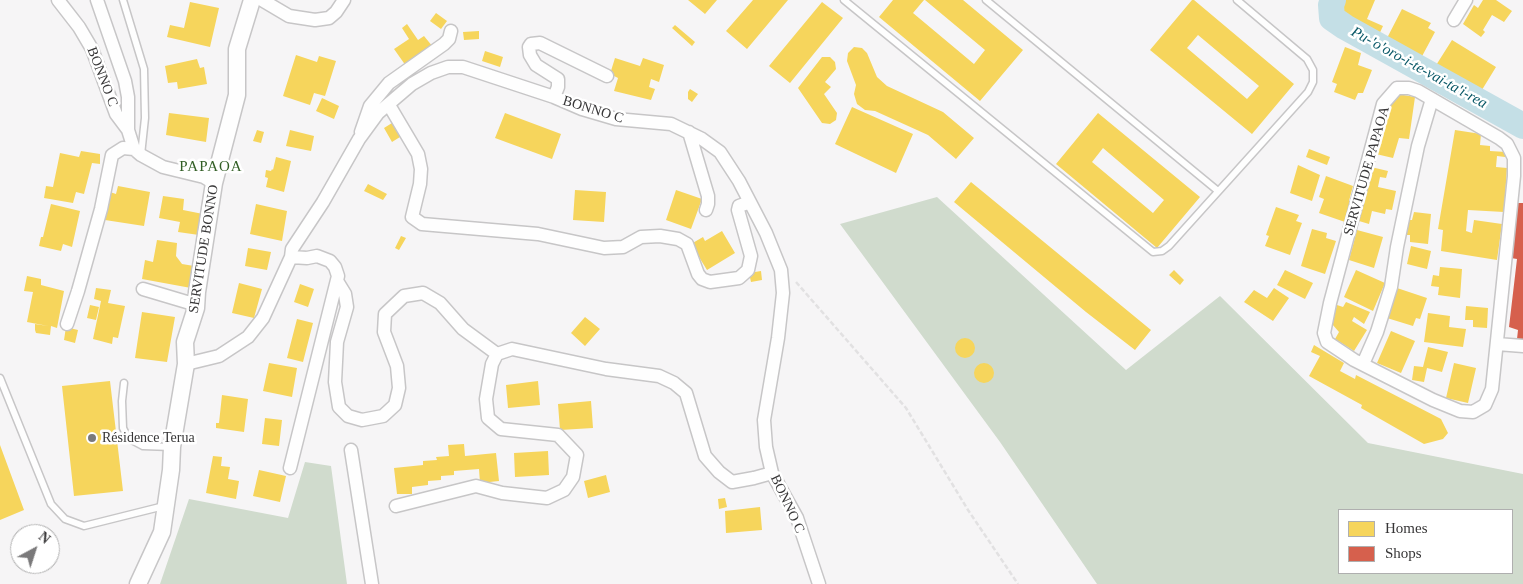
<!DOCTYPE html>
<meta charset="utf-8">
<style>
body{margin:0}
#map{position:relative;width:1523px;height:584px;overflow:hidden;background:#f6f5f6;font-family:"Times New Roman",serif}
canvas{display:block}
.legend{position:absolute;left:1338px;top:509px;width:175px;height:65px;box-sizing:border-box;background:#fff;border:1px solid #afafaf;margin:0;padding:6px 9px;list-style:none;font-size:15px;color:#373637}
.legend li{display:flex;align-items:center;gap:10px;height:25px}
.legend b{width:25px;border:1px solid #afafaf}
.north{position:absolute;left:10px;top:524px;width:50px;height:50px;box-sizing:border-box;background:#fff;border:1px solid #afafaf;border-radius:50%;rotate:40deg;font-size:14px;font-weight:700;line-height:20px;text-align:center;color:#373637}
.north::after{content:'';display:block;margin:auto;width:18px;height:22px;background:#7a797a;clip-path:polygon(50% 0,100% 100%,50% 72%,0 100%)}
</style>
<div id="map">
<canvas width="1523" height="584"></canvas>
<ul class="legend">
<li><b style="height:14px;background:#f6d55c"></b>Homes</li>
<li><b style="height:14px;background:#d6604d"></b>Shops</li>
</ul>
<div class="north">N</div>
</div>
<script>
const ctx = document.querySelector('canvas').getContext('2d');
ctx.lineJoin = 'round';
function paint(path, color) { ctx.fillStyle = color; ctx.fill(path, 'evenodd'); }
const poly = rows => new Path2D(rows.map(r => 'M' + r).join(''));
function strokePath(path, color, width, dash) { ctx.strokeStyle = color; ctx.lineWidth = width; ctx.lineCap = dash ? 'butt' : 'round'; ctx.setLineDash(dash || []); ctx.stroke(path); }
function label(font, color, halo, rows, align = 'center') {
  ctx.font = font + ' "Times New Roman",serif'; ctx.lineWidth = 5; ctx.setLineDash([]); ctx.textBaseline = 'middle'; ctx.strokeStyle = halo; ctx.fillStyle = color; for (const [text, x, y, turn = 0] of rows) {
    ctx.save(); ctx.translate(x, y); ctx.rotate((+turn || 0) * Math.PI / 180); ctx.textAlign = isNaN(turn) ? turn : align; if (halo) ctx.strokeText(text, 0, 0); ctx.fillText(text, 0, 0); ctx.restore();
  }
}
paint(poly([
 [937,197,1126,370,1220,296,1368,443,1523,474,1523,584,1097,584,1000,442,840,224],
 [1339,510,1512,510,1512,573,1339,573],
 [305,462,331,466,347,584,160,584,189,499,288,518]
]), '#d0dbcd');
paint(poly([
 [688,0,717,0,705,14],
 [753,0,788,0,747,49,726,31],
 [893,0,924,0,913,13,974,64,985,50,925,0,963,0,1023,50,980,101,879,17],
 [1192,0,1194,0,1294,84,1252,134,1150,50],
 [1198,35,1259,86,1247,99,1187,48],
 [1337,0,1375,0,1367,19,1383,26,1377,39,1338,21,1334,7],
 [1483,0,1496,0,1512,11,1504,22,1492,15,1483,30,1485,32,1481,37,1463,24,1474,5,1478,8],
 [190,2,219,8,210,47,167,37,170,25,184,28],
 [822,2,843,18,790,83,769,66],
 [1402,9,1431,23,1428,28,1435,32,1420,60,1385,42],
 [436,13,447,21,441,29,430,21],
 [407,24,418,40,424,36,433,47,406,66,394,49,409,39,402,28],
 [675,25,695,42,692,46,672,28],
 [479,31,479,39,464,40,463,32],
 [1452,40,1496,67,1477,98,1433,70],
 [854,47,862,48,867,53,877,77,887,86,943,112,974,138,956,159,928,135,875,111,865,110,857,104,854,94,856,85,847,61,848,53],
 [1345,47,1361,53,1358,65,1372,70,1363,93,1358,93,1355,100,1334,92,1337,84,1332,82],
 [485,51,503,57,500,67,482,61],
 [296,55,317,62,319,56,336,61,325,96,314,93,310,105,283,96],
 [822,57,830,57,835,62,836,69,825,82,831,87,824,94,837,113,836,120,830,124,822,123,798,88],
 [615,58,640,66,643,58,664,65,659,82,651,79,649,87,655,89,651,100,614,91,618,78,610,74],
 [197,59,200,68,204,67,207,84,178,89,177,82,168,83,165,66],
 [690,89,698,94,692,102,688,99,688,92],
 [1398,94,1415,97,1409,139,1399,138,1393,158,1376,154,1389,102],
 [322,98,339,106,334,119,316,111],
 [852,107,913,134,896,173,835,144],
 [169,113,209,118,206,142,166,135],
 [505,113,561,134,552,159,495,138],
 [1098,113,1200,197,1157,248,1056,164],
 [1103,148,1164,200,1153,213,1092,162],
 [392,123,400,137,392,142,384,128],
 [257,130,264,132,261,143,253,141],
 [290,130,314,136,311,151,286,146],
 [1455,130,1481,134,1480,145,1490,146,1490,151,1506,152,1505,157,1497,156,1496,167,1507,168,1504,212,1468,210,1466,231,1472,233,1474,220,1502,224,1497,260,1441,251,1443,230,1438,229],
 [1309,149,1330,157,1327,165,1306,157],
 [81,151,100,154,100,164,92,163,84,194,76,192,73,203,44,198,46,186,53,187,60,153,79,157],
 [276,157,291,161,284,192,266,187,268,178,265,177,266,170,271,171,272,169,273,170],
 [1298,165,1320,175,1312,201,1290,193],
 [1371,167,1388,171,1386,178,1380,177,1378,187,1396,191,1392,210,1386,209,1385,214,1372,211,1369,224,1359,221],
 [1326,176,1353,186,1349,201,1351,202,1345,222,1319,213,1324,199,1319,197],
 [971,182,1151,330,1135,350,1086,312,954,202],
 [368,184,387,194,383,200,364,191],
 [118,186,150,192,144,226,105,220,110,192,116,194],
 [575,190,606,192,604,222,573,220],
 [676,190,702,199,691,229,666,220],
 [163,196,184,199,183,210,203,214,199,235,178,232,180,222,159,218],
 [51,204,80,211,72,247,63,244,61,251,39,246,41,237,43,237],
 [256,204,287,211,282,241,250,234],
 [1276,207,1299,215,1296,221,1302,223,1290,255,1265,246,1269,236,1266,235],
 [1414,212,1431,214,1428,244,1410,242,1410,235,1405,235,1407,220,1412,220],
 [1312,229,1327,233,1326,238,1336,241,1325,274,1301,266],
 [1357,230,1383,237,1374,268,1349,260],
 [722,231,735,253,707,270,691,244,703,237,705,241],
 [401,236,406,238,399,250,395,248],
 [157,240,177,243,176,256,182,264,194,266,191,288,142,279,145,260,153,262],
 [1411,246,1431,251,1427,269,1407,264],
 [248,248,271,252,267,270,245,266],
 [1440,267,1462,269,1460,298,1438,295,1439,287,1431,286,1433,275,1439,276],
 [1174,270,1184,280,1180,285,1169,275],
 [1285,270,1313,283,1305,299,1277,285],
 [1356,270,1385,283,1373,311,1344,297],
 [761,271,762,280,751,282,749,273],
 [27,276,41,279,41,285,64,291,57,328,51,326,50,335,36,333,35,330,35,324,48,326,27,322,33,292,24,291],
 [239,283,262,289,254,318,232,313],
 [300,284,314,289,308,307,294,302],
 [96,288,111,290,108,303,125,306,118,338,113,337,112,344,93,339,101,301,94,299],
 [1274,288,1289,298,1273,321,1244,302,1254,290,1267,298],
 [1397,288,1427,298,1420,319,1416,318,1413,326,1387,318],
 [1346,302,1370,312,1364,324,1354,317,1352,321,1367,330,1354,351,1335,339,1339,332,1332,324,1337,305,1343,307],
 [90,305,99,307,96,320,87,318],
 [1466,306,1488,308,1487,328,1473,327,1473,320,1465,320],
 [142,312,175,317,167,362,135,358],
 [1428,313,1450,316,1449,327,1466,329,1463,347,1424,342],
 [585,317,600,329,585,346,571,333],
 [297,319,313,323,303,362,287,358],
 [66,327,78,330,75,343,64,340],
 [1391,331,1415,341,1401,373,1377,363],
 '955 348a10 10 0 1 1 20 0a10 10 0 1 1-20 0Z',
 [1314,345,1344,363,1340,371,1355,379,1356,375,1441,419,1448,433,1443,439,1424,444,1361,408,1362,405,1309,376,1320,356,1311,352],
 [1428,347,1448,352,1442,372,1427,368,1424,382,1412,380,1414,366,1423,367],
 [269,363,297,368,292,397,263,391],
 [1454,363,1476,368,1468,403,1446,398],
 '974 373a10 10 0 1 1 20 0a10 10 0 1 1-20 0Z',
 [110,381,123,491,74,496,62,386],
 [538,381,540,405,508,408,506,385],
 [222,395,248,399,244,432,216,428,216,423,219,423],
 [591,401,593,428,560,430,558,404],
 [265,418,282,420,279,446,262,444],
 [464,444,465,456,496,453,499,481,480,483,479,469,454,471,454,475,441,476,441,480,428,481,428,485,412,487,412,494,397,494,394,468,423,465,423,461,437,460,436,457,449,456,448,445],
 [0,445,24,510,0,520],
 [548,451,549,475,515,477,514,453],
 [213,456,222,457,221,466,230,467,228,479,239,481,236,499,206,493],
 [259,470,286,476,280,502,253,496],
 [606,475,610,492,588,498,584,481],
 [725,498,727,507,719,509,718,499],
 [760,507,762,530,726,533,725,511]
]), '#f6d55c');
paint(poly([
 [1517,203,1523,203,1523,339,1517,339,1518,330,1509,327,1517,259,1511,258]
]), '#d6604d');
strokePath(poly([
 [1333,0,1331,5,1332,18,1345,27,1523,126]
]), '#c4dfe6', 26);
const service = poly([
 [123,0,144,69,145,118,141,155],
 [844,0,1153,252,1162,251,1169,246,1308,92,1313,82,1313,70,1307,59,1237,0],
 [986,0,1218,191],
 [0,378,51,504,65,519,84,526,164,506],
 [124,383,122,401,123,428,128,438,143,446,171,447]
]);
const minor = poly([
 [58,0,79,27,92,49,116,114,128,130],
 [97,0,125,81,128,97,128,130,134,149],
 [262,0,289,16,315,20,329,18,336,12,344,0],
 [1454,20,1466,0],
 [1397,88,1409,88,1418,91,1499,138,1507,144,1514,158,1514,176,1492,389,1485,405,1473,412,1460,411,1433,400,1354,360,1327,342,1324,333,1330,303,1383,104,1397,88],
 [554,97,558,87,558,79,536,65,530,55,529,47,531,44,540,43,607,76],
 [389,105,418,154,421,169,420,184,412,217,422,224,538,234,604,248,623,247,641,237,660,236,678,239,687,244,698,274,702,279,710,282,739,278,748,270,751,256,738,210,739,206,750,202],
 [361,132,370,106,389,83,444,44,449,39,451,31],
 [689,132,708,196,708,204,706,210],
 [337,281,345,294,347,307,337,342,335,382,339,407,348,416,362,420,383,416,395,405,399,388,397,366,384,332,385,314,404,296,423,293,440,303,463,329,497,354],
 [143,289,190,303,196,308],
 [67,324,78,291,101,209,112,155,123,148,134,149,141,155,163,167,204,177,214,183],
 [1497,344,1523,346],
 [186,364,219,356,248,337,263,318,291,257,292,249,323,202,359,139,378,113,412,84,431,73,448,67,463,67,554,97,582,109,616,119,671,124,702,139,720,152,739,181,766,233,781,270,783,293,778,338,764,420,766,447,772,473,797,518,819,584],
 [1363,364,1377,332,1391,287,1397,247,1418,146,1432,99],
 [351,450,372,584],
 [290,468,338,276,335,267,330,261,317,256,307,258,291,257],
 [396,506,476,486,502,493,547,498,564,490,573,477,577,455,558,435,501,429,488,418,486,399,492,364,497,354,512,349,606,369,659,376,674,383,686,393,705,456,719,472,732,482,754,478,772,473]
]);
const tertiary = poly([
 [138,584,162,532,171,470,172,447,186,364,185,342,196,308,197,292,214,183,237,95,237,49,252,0]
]);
strokePath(service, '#c7c6c7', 9);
strokePath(minor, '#c7c6c7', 15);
strokePath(tertiary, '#c7c6c7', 19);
strokePath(poly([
 [796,282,906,408,968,510,1018,584]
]), '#e2e1e2', 2.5, [5, 2.5]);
strokePath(service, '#fefefe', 6);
strokePath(minor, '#fefefe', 12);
strokePath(tertiary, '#fefefe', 16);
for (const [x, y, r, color] of [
 [92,438,5,"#7a797a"]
]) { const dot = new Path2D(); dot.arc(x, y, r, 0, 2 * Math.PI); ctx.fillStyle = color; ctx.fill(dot); strokePath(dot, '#fff', 2); }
label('14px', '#373637', '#fff', [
 ["BONNO C",102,77,69],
 ["BONNO C",593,110,17],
 ["SERVITUDE PAPAOA",1367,171,-74],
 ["SERVITUDE BONNO",204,249,-81],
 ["BONNO C",787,504,65]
]);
label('14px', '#373637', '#fff', [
 ["Résidence Terua",102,438]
], 'left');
label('italic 15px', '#095867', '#fff', [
 ["Pu-'o'oro-i-te-vai-ta'i-rea",1419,68,29]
]);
ctx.letterSpacing = '1px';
label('15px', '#335f26', '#fff', [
 ["PAPAOA",211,167]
]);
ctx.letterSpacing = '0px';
</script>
